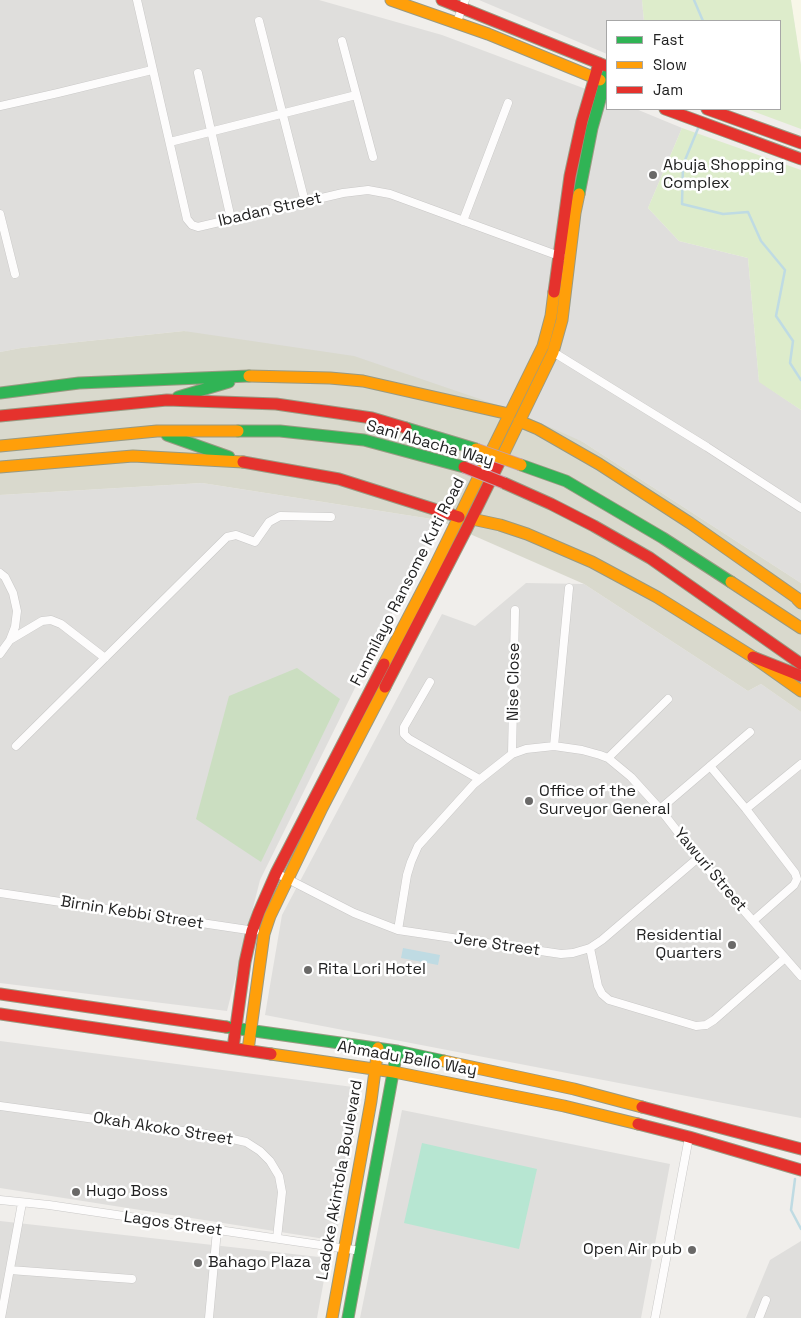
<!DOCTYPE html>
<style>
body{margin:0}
#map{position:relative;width:801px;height:1318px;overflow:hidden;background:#f0eeeb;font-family:"Space Grotesk",sans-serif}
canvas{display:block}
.legend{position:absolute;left:606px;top:20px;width:175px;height:90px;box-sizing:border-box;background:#fff;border:1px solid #a7a7a7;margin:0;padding:6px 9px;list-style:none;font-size:15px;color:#222}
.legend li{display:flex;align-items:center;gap:10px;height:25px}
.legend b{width:25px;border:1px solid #a7a7a7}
</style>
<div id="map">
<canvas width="801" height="1318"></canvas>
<ul class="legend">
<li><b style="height:6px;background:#30b455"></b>Fast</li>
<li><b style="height:6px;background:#ff9f0a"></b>Slow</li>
<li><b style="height:6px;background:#e5322d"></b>Jam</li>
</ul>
</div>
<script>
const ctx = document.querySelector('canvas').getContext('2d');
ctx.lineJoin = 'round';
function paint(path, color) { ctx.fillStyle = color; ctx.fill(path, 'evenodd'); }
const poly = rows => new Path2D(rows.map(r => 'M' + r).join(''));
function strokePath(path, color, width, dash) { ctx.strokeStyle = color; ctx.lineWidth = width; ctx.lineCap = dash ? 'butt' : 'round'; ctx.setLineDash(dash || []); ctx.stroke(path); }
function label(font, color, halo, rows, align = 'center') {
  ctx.font = font + ' "Space Grotesk",sans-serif'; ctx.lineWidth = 5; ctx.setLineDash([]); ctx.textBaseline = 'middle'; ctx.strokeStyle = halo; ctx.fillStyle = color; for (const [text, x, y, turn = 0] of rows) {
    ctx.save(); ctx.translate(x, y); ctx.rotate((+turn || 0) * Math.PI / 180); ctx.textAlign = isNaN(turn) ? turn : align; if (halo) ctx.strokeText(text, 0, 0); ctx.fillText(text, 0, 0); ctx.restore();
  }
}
paint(poly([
 [0,0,319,0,442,35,607,97,607,109,636,109,682,128,648,208,679,241,748,258,759,381,801,410,801,583,583,442,184,331,21,348,0,352],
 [479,0,642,0,644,21,607,21,607,54],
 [202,483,438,520,260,880,227,1011,0,983,0,495],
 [526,583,584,584,748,691,761,684,801,712,801,1118,265,1015,282,915,442,614,475,626],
 [0,1041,353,1087,361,1098,337,1231,325,1239,0,1188],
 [402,1110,670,1164,641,1318,360,1318],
 [0,1221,328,1258,317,1318,0,1318],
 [801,1241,801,1318,746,1318,770,1260]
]), '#dfdedc');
paint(poly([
 [791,0,801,0,801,65]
]), '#f8f7e8');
paint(poly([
 [184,331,354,356,512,410,583,442,801,583,801,712,761,684,748,691,584,584,438,520,202,483,0,495,0,352,21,348]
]), '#d9d9cd');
paint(poly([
 [642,0,791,0,801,65,801,129,747,109,780,109,780,21,644,21],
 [682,128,801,170,801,410,759,382,748,258,679,241,648,208]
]), '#ddeccb');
paint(poly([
 [297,668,340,699,261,862,196,819,229,696]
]), '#cbdec1');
paint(poly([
 [422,1143,537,1169,519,1249,404,1223]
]), '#b7e6d2');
paint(poly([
 [403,948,440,955,438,965,401,958]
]), '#bfdbe3');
strokePath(poly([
 [694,0,703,21],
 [699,126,683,165,682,204,723,214,748,212,761,241,785,270,776,316,793,341,790,363,801,380],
 [795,1179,791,1210,801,1229]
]), '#bfdbe3', 2.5);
const street = poly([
 [137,0,187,219,192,225,198,227,343,193,368,190,390,194,562,257],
 [259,21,305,202],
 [457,22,465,0],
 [342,41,373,157],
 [198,73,231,219],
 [0,106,58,93,152,70],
 [170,142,356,95],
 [0,214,15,274],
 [463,221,508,103],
 [553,352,707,447,801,508],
 [0,573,5,577,13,593,17,611,15,627,10,640,0,654],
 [10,640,42,621,51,620,61,624,105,658],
 [430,682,404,727,404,734,409,739,479,779],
 [16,746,227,537,236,535,255,542,269,522,280,516,331,517],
 [554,746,569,588],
 [512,754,515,610],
 [608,758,668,699],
 [710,766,746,809,795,873,797,879,794,885,753,921],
 [660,809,750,732],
 [746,809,801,764],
 [276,873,354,913,398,930,561,954,573,953,590,948,602,940,698,858],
 [0,893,255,931],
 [398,930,407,875,411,862,418,846,474,784,512,754,526,749,554,746,582,750,600,755,608,758,631,777,660,809,698,858,801,976],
 [590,948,598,986,602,994,609,1000,696,1026,706,1025,714,1020,785,958],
 [0,1106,219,1136,246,1142,260,1151,270,1161,279,1176,282,1192,277,1238],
 [0,1200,49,1205,361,1251],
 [10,1270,132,1279],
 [1,1318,22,1203],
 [209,1318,217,1230],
 [655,1318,689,1137],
 [759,1318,766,1300]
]);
const fast = poly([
 [579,194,592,128,607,75],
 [0,393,79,383,249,376],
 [178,397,229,382],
 [406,428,476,449],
 [238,431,280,431,364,440,464,467],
 [167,435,229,457],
 [521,465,566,481,663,538,731,582],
 [226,1027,397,1051,444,1061],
 [348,1318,397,1051]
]);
const slow = poly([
 [391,0,488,34,600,80],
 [249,376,330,378,363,381,509,414],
 [519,421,538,429,599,464,690,523,801,601],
 [0,446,157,431,238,431],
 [501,459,553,352,562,320,575,213,579,194],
 [0,467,133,456,243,462],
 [472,519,500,525,527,534,592,562,657,597,753,657,801,691],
 [731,582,801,628],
 [797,599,801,603],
 [384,664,432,572,543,346,551,316,554,292],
 [248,1050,264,934,270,916,322,808,385,687],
 [271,1054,394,1072,564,1106,638,1124],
 [444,1061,574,1089,642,1107],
 [332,1318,371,1101,378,1048]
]);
const jam = poly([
 [442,0,606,66],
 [665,109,801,159],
 [707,109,801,143],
 [554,292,570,176,582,121,599,63],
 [0,416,167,400,276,404,372,418,406,428],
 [243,462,339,479,459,517],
 [504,483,551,504,594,526,650,558,801,664],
 [753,657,801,676],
 [385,687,467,528,501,459],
 [0,994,226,1027],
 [0,1014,271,1054],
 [233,1048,245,962,252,931,259,912,276,873,384,664],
 [642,1107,801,1149],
 [638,1124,689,1137,801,1170]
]);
strokePath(street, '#c9c8c7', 9);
strokePath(fast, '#999a82', 13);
strokePath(slow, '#999a82', 13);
strokePath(jam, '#999a82', 13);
strokePath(street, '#fdfcfc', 8);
strokePath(fast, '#30b455', 11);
strokePath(slow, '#ff9f0a', 11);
strokePath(jam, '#e5322d', 11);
const slowBridge = poly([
 [476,449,521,465]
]);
const jamBridge = poly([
 [464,467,504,483]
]);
strokePath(slowBridge, '#c5a2ac', 13, []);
strokePath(jamBridge, '#c5a2ac', 13, []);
strokePath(slowBridge, '#ff9f0a', 11);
strokePath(jamBridge, '#e5322d', 11);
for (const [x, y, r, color] of [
 [653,175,5,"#6a6968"],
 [529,801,5,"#6a6968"],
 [732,945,5,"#6a6968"],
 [308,970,5,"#6a6968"],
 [76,1192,5,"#6a6968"],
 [692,1250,5,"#6a6968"],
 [198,1263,5,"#6a6968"]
]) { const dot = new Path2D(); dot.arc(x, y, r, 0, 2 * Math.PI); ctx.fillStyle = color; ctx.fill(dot); strokePath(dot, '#fff', 2); }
label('16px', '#222', '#fff', [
 ["Abuja Shopping",663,166],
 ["Complex",663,184],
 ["Office of the",539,792],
 ["Surveyor General",539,810],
 ["Residential",722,936,"right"],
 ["Quarters",722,954,"right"],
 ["Rita Lori Hotel",318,970],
 ["Hugo Boss",86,1192],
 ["Open Air pub",682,1250,"right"],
 ["Bahago Plaza",208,1263]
], 'left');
label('16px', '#222', '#fff', [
 ["Ibadan Street",270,210,-13],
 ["Sani Abacha Way",430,444,16],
 ["Funmilayo Ransome Kuti Road",408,582,-63],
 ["Nise Close",514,682,-89],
 ["Yawuri Street",710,870,50],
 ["Birnin Kebbi Street",132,913,9],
 ["Jere Street",497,945,8],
 ["Ahmadu Bello Way",407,1059,10],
 ["Okah Akoko Street",163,1129,9],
 ["Ladoke Akintola Boulevard",340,1180,-80],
 ["Lagos Street",173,1224,8]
]);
</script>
